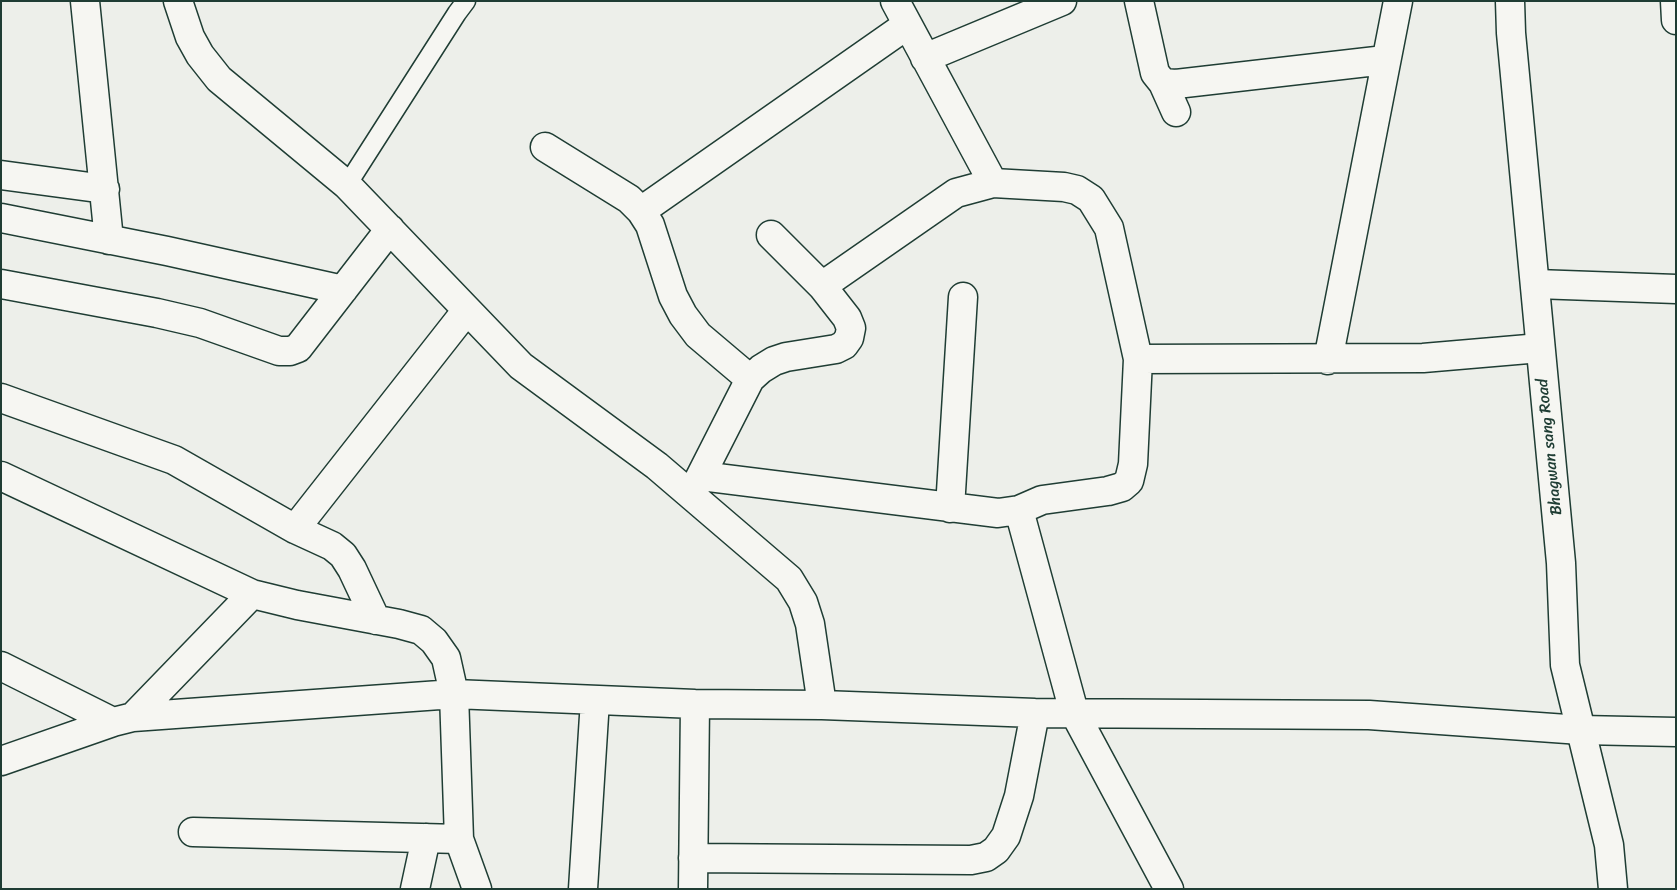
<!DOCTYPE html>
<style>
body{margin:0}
#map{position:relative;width:1677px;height:890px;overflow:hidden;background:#edefea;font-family:Sriracha,sans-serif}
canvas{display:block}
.frame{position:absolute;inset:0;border:2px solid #1f3d34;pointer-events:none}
</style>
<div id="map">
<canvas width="1677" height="890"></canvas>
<div class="frame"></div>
</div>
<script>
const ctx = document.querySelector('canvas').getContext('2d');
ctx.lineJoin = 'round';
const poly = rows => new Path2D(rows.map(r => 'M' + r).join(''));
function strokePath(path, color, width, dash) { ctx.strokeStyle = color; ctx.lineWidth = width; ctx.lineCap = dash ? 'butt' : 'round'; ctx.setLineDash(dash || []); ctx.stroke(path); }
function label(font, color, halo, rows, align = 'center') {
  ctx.font = font + ' Sriracha,sans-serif'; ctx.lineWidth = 4; ctx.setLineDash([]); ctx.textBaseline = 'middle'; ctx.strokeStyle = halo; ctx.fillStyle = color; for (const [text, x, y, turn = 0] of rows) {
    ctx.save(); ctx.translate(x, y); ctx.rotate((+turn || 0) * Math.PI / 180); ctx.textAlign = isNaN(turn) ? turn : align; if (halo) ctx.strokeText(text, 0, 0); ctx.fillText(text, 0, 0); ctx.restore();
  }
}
const lane = poly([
 [347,185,457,13,466,1]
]);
const street = poly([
 [85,1,109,240],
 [178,1,190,37,200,55,219,79,347,185,521,366,657,466,789,579,803,602,810,624,822,705],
 [895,1,993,183],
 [1139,1,1155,73,1163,83,1176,84,1385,60],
 [1675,1,1676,20],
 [925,58,1062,1],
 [1163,83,1176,112],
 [545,147,629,199,641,211,650,225,673,296,683,315,698,335,750,379],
 [1,175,105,189],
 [641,211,907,25],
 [1,218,167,251,343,290],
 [1,284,157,313,200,323,279,351,290,351,298,348,390,229],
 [1536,284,1676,289],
 [1138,359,1423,358,1540,348],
 [1328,360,1398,1],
 [1,398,174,460,295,529,332,546,343,555,352,569,376,620],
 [1,476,252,594,297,605,399,624,421,630,434,641,446,658,454,694,459,839,477,889],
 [701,476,998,513,1019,510,1042,500,1108,491,1122,487,1129,481,1133,464,1138,359,1109,228,1091,199,1077,190,1064,187,993,183,956,193,822,286],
 [693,491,750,379,761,369,774,361,786,357,836,349,844,345,849,338,851,328,847,318,822,286,771,235],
 [950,508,963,297],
 [1019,510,1074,712,1169,889],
 [295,529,467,310],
 [1,666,113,722],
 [133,717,252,594],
 [1,761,113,722,133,717,454,694,695,704,822,705,1035,713,1369,715,1581,730,1676,732],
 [193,832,459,839],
 [693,858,971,860,986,857,996,850,1006,836,1019,796,1035,713],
 [415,889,426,838],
 [583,889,595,700],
 [693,889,695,704]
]);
const secondary = poly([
 [1510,1,1511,33,1561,563,1565,665,1609,845,1613,889]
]);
strokePath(lane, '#1f3d34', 21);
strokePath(street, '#1f3d34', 31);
strokePath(secondary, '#1f3d34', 31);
strokePath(lane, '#f6f6f2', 18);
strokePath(street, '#f6f6f2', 28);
strokePath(secondary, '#f6f6f2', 28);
label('16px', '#1f3d34', '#f6f6f2', [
 ["Bhagwan sang Road",1550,447,-96]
]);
</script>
